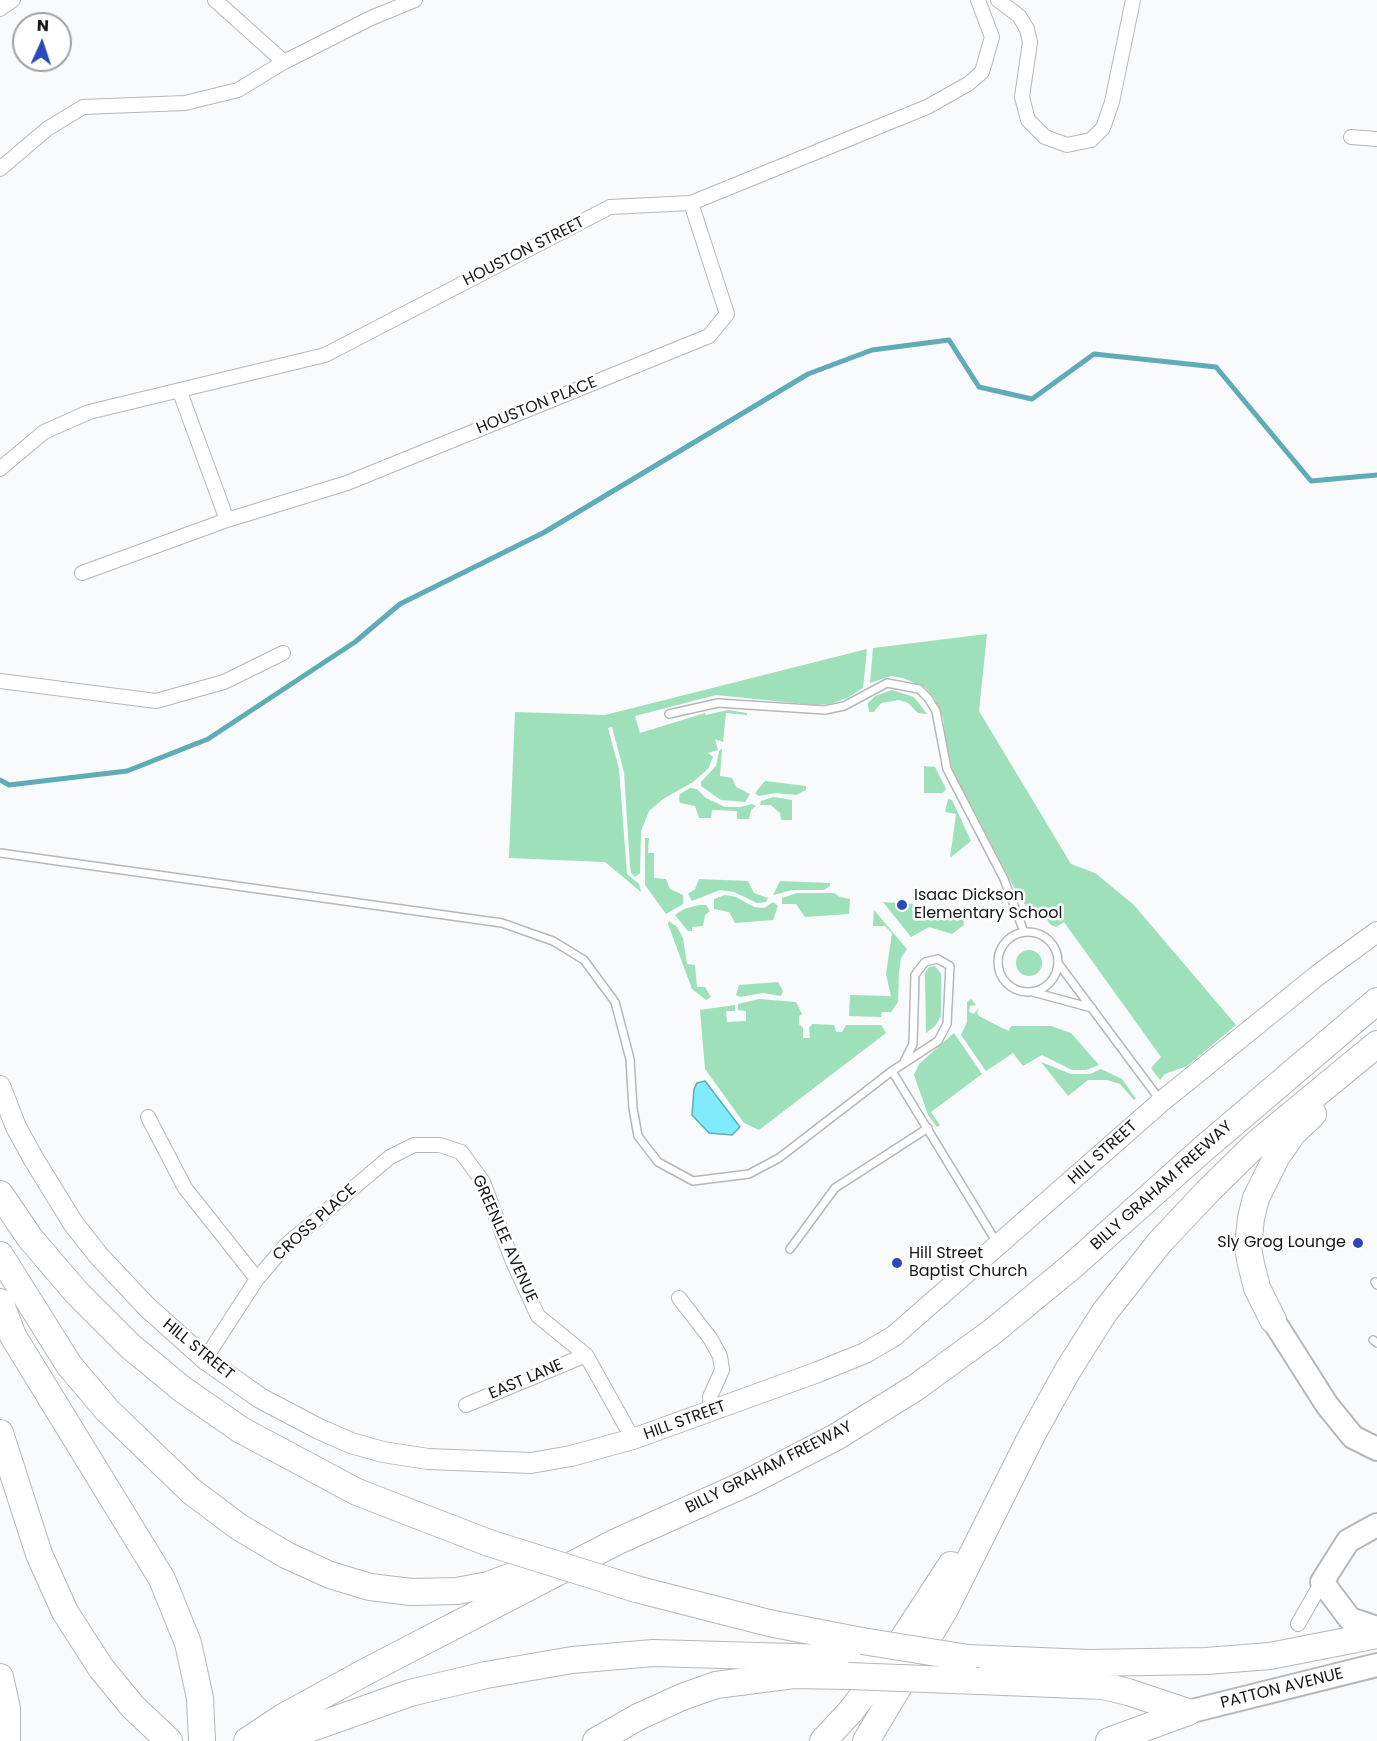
<!DOCTYPE html>
<style>
body{margin:0}
#map{position:relative;width:1377px;height:1741px;overflow:hidden;background:#f8fafb;font-family:Poppins,sans-serif}
canvas{display:block}
.north{position:absolute;left:12px;top:12px;width:60px;height:60px;box-sizing:border-box;background:#fff;border:2px solid #a1a1a1;border-radius:50%;rotate:3deg;font-size:16px;font-weight:700;line-height:24px;text-align:center;color:#141515}
.north::after{content:'';display:block;margin:auto;width:21px;height:27px;background:#2a4aba;clip-path:polygon(50% 0,100% 100%,50% 72%,0 100%)}
</style>
<div id="map">
<canvas width="1377" height="1741"></canvas>
<div class="north">N</div>
</div>
<script>
const ctx = document.querySelector('canvas').getContext('2d');
ctx.lineJoin = 'round';
function paint(path, color) { ctx.fillStyle = color; ctx.fill(path, 'evenodd'); }
const poly = rows => new Path2D(rows.map(r => 'M' + r).join(''));
function strokePath(path, color, width, dash) { ctx.strokeStyle = color; ctx.lineWidth = width; ctx.lineCap = dash ? 'butt' : 'round'; ctx.setLineDash(dash || []); ctx.stroke(path); }
function label(font, color, halo, rows, align = 'center') {
  ctx.font = font + ' Poppins,sans-serif'; ctx.lineWidth = 5; ctx.setLineDash([]); ctx.textBaseline = 'middle'; ctx.strokeStyle = halo; ctx.fillStyle = color; for (const [text, x, y, turn = 0] of rows) {
    ctx.save(); ctx.translate(x, y); ctx.rotate((+turn || 0) * Math.PI / 180); ctx.textAlign = isNaN(turn) ? turn : align; if (halo) ctx.strokeText(text, 0, 0); ctx.fillText(text, 0, 0); ctx.restore();
  }
}
paint(poly([
 [987,634,979,711,1071,864,1095,873,1134,905,1236,1025,1187,1066,1165,1074,1160,1080,1151,1068,1161,1057,1064,922,1056,927,1051,925,1045,917,1026,906,1017,893,953,771,946,746,943,718,935,699,926,688,903,678,891,676,870,683,873,648],
 [867,649,863,688,847,698,830,704,815,705,716,695,635,716,640,733,705,713,706,715,728,710,747,713,747,715,726,713,723,742,715,739,718,750,708,753,713,757,708,769,693,782,663,799,649,811,641,831,640,873,635,877,631,873,630,866,624,772,612,727,608,728,619,769,627,874,639,884,641,892,605,862,509,858,515,712,605,715],
 [892,690,914,697,927,714,918,713,908,703,899,700,881,703,874,712,869,712,868,703,875,696],
 [722,748,720,776,732,778,736,787,750,794,745,802,721,800,701,786,701,782,716,766,719,751],
 [924,766,935,767,946,789,943,793,924,793],
 [765,781,806,786,806,790,796,795,776,793,759,796,755,793],
 [690,788,697,789,706,798,725,807,740,807,752,804,756,806,751,810,749,819,737,819,737,811,712,810,711,818,699,818,695,806,680,803,679,798,680,794],
 [774,797,792,800,792,820,781,820,780,813,771,805,760,805,761,801],
 [948,799,952,800,971,841,950,858,956,814,945,812],
 [645,838,649,838,648,853,654,853,654,878,666,879,670,889,683,895,683,904,666,914,645,885],
 [699,879,748,881,754,893,768,898,766,902,757,903,734,892,720,890,692,901,688,894,695,889],
 [780,881,830,883,830,886,824,890,792,890,773,895],
 [797,893,834,893,840,897,850,899,849,914,805,917,796,904,782,904,782,898],
 [725,895,736,897,754,907,764,908,773,902,778,906,773,920,735,923,729,912,714,909,714,899],
 [883,902,913,904,912,911,963,916,964,925,952,934,929,927,911,937],
 [699,905,706,905,710,911,705,915,703,926,692,927,692,931,688,931,675,915,684,909],
 [874,910,907,949,901,958,899,972,898,1002,891,1012,882,1012,881,1017,849,1016,850,995,891,996,886,974,892,933,885,926,873,926],
 [669,921,677,927,683,938,687,964,695,965,697,987,705,987,711,997,706,1000,692,989,668,924],
 '1016 963a13 13 0 1 1 26 0a13 13 0 1 1-26 0Z',
 [935,966,941,974,941,1016,935,1026,926,1033,925,973,929,967],
 [778,982,783,991,781,996,763,993,740,997,736,995,739,985],
 [759,999,796,1002,802,1014,799,1016,799,1024,803,1028,803,1038,810,1038,809,1028,812,1024,834,1025,836,1032,842,1032,846,1025,881,1025,886,1033,759,1130,744,1123,705,1069,700,1010,735,1005,735,1011,726,1011,727,1022,746,1021,746,1011,738,1010,738,1004],
 [971,999,976,1005,970,1006,969,1012,974,1014,979,1008,977,1013,979,1016,1002,1028,1009,1031,1011,1026,1051,1026,1071,1033,1099,1065,1086,1070,1072,1070,1042,1055,1023,1066,1013,1053,986,1071,961,1035,967,1022,967,1002],
 [954,1033,982,1074,931,1112,940,1125,937,1127,928,1115,914,1075,919,1064],
 [1041,1062,1071,1074,1090,1074,1101,1069,1122,1079,1136,1099,1134,1100,1120,1084,1107,1080,1088,1080,1068,1096]
]), '#9ee0b9');
const water = poly([
 [705,1081,740,1127,732,1135,709,1133,692,1115,694,1089,697,1083,705,1081]
]);
paint(water, '#7febfd');
strokePath(water, '#5fabb7', 1.5);
strokePath(poly([
 [0,780,9,785,127,771,208,739,355,642,400,604,543,533,808,374,872,350,949,340,979,387,1032,399,1094,354,1216,367,1311,481,1377,475]
]), '#5fabb7', 5);
const lane = poly([
 [669,714,718,703,825,710,844,706,887,683,919,689,928,698,936,711,947,769,1004,879,1024,932],
 [0,853,502,923,553,941,584,960,615,1002,630,1059,633,1108,638,1136,658,1162,693,1181,749,1174,779,1158,892,1071,938,1041,947,1024,950,966,938,959,925,962,915,975,913,1044,904,1062],
 '998 962a30 30 0 1 1 60 0a30 30 0 1 1-60 0Z',
 [1058,963,1160,1100],
 [1033,992,1092,1008],
 [892,1071,997,1243],
 [790,1249,835,1188,928,1128],
 [1375,1282,1377,1285],
 [1373,1340,1377,1343]
]);
const street = poly([
 [215,0,284,62],
 [998,0,1019,16,1027,29,1030,42,1022,97,1028,120,1045,137,1067,145,1091,140,1103,128,1112,102,1133,0],
 [0,9,13,0],
 [1351,137,1377,139],
 [0,169,47,129,83,107,185,103,238,90,284,62,371,18,415,0],
 [180,392,227,520],
 [0,469,44,432,89,412,325,355,610,207,691,203,927,107,968,84,982,72,992,37,978,0],
 [82,573,227,520,347,483,709,336,727,314,691,203],
 [0,681,156,701,224,682,283,653],
 [148,1117,185,1188,257,1279],
 [679,1298,710,1338,720,1356,722,1370,710,1397,711,1411],
 [205,1359,257,1279,286,1245,390,1157,414,1145,440,1145,461,1152,483,1182,513,1262,538,1316,586,1355,633,1439],
 [466,1405,586,1355],
 [1298,1624,1322,1582]
]);
const secondary = poly([
 [0,1086,16,1127,33,1158,73,1223,98,1255,147,1307,205,1359,260,1398,319,1429,351,1443,383,1452,428,1459,531,1463,571,1456,633,1439,818,1372,865,1353,894,1336,1161,1102,1318,975,1377,932]
]);
const primary = poly([
 [1273,1320,1327,1405,1353,1437,1377,1449],
 [1377,1525,1348,1541,1322,1582,1350,1619,1377,1628],
 [1188,1712,1377,1665]
]);
const highway = poly([
 [0,1194,30,1238,77,1293,130,1346,182,1389,241,1430,357,1492,489,1543],
 [0,1255,69,1365,107,1410,191,1491,239,1527,286,1555,330,1575,370,1587,411,1592,457,1591,488,1585,539,1566],
 [0,1302,13,1336,162,1579,188,1643,200,1698,202,1741],
 [1273,1320,1257,1288,1251,1264,1248,1248,1251,1218,1256,1198,1277,1156,1293,1133,1313,1114],
 [0,1433,39,1554,65,1612,101,1668,133,1707,169,1741],
 [636,1589,769,1623,862,1641],
 [968,1658,1088,1663,1206,1661,1270,1656,1377,1635],
 [0,1677,7,1708,7,1741],
 [979,1681,1103,1686,1128,1692,1188,1712],
 [247,1741,283,1717,369,1670,616,1542,747,1483,836,1437,915,1388,992,1332,1071,1267,1202,1150,1377,1001],
 [275,1741,410,1693,486,1675,572,1660,653,1653,863,1659],
 [596,1741,638,1717,682,1697,716,1685,794,1675,848,1676],
 [823,1741,850,1712,882,1671,951,1565],
 [866,1741,945,1609,1033,1433,1068,1370,1104,1313,1160,1242,1210,1189,1257,1143,1377,1044],
 [1109,1741,1188,1712]
]);
strokePath(lane, '#b5b7b9', 10);
strokePath(street, '#b5b7b9', 16);
strokePath(secondary, '#b5b7b9', 22);
strokePath(primary, '#b5b7b9', 26);
strokePath(highway, '#b5b7b9', 28);
strokePath(lane, '#fff', 7);
strokePath(street, '#fff', 14);
strokePath(secondary, '#fff', 20);
strokePath(primary, '#fff', 22);
strokePath(highway, '#fff', 26);
const highwayBridge = poly([
 [489,1543,636,1589],
 [862,1641,968,1658],
 [848,1676,979,1681]
]);
strokePath(highwayBridge, '#b5b7b9', 28, []);
strokePath(highwayBridge, '#fff', 26);
for (const [x, y, r, color] of [
 [902,905,6,"#2a4aba"],
 [1358,1243,6,"#2a4aba"],
 [897,1263,6,"#2a4aba"]
]) { const dot = new Path2D(); dot.arc(x, y, r, 0, 2 * Math.PI); ctx.fillStyle = color; ctx.fill(dot); strokePath(dot, '#fff', 2); }
label('16px', '#141515', '#fff', [
 ["HOUSTON STREET",524,252,-27],
 ["HOUSTON PLACE",537,406,-22],
 ["HILL STREET",1103,1153,-42],
 ["BILLY GRAHAM FREEWAY",1162,1186,-42],
 ["CROSS PLACE",315,1223,-42],
 ["GREENLEE AVENUE",504,1239,66],
 ["HILL STREET",198,1350,39],
 ["EAST LANE",526,1380,-23],
 ["HILL STREET",685,1421,-20],
 ["BILLY GRAHAM FREEWAY",769,1468,-27],
 ["PATTON AVENUE",1282,1689,-14]
]);
label('16px', '#141515', '#fff', [
 ["Isaac Dickson",914,896],
 ["Elementary School",914,914],
 ["Sly Grog Lounge",1346,1243,"right"],
 ["Hill Street",909,1254],
 ["Baptist Church",909,1272]
], 'left');
</script>
